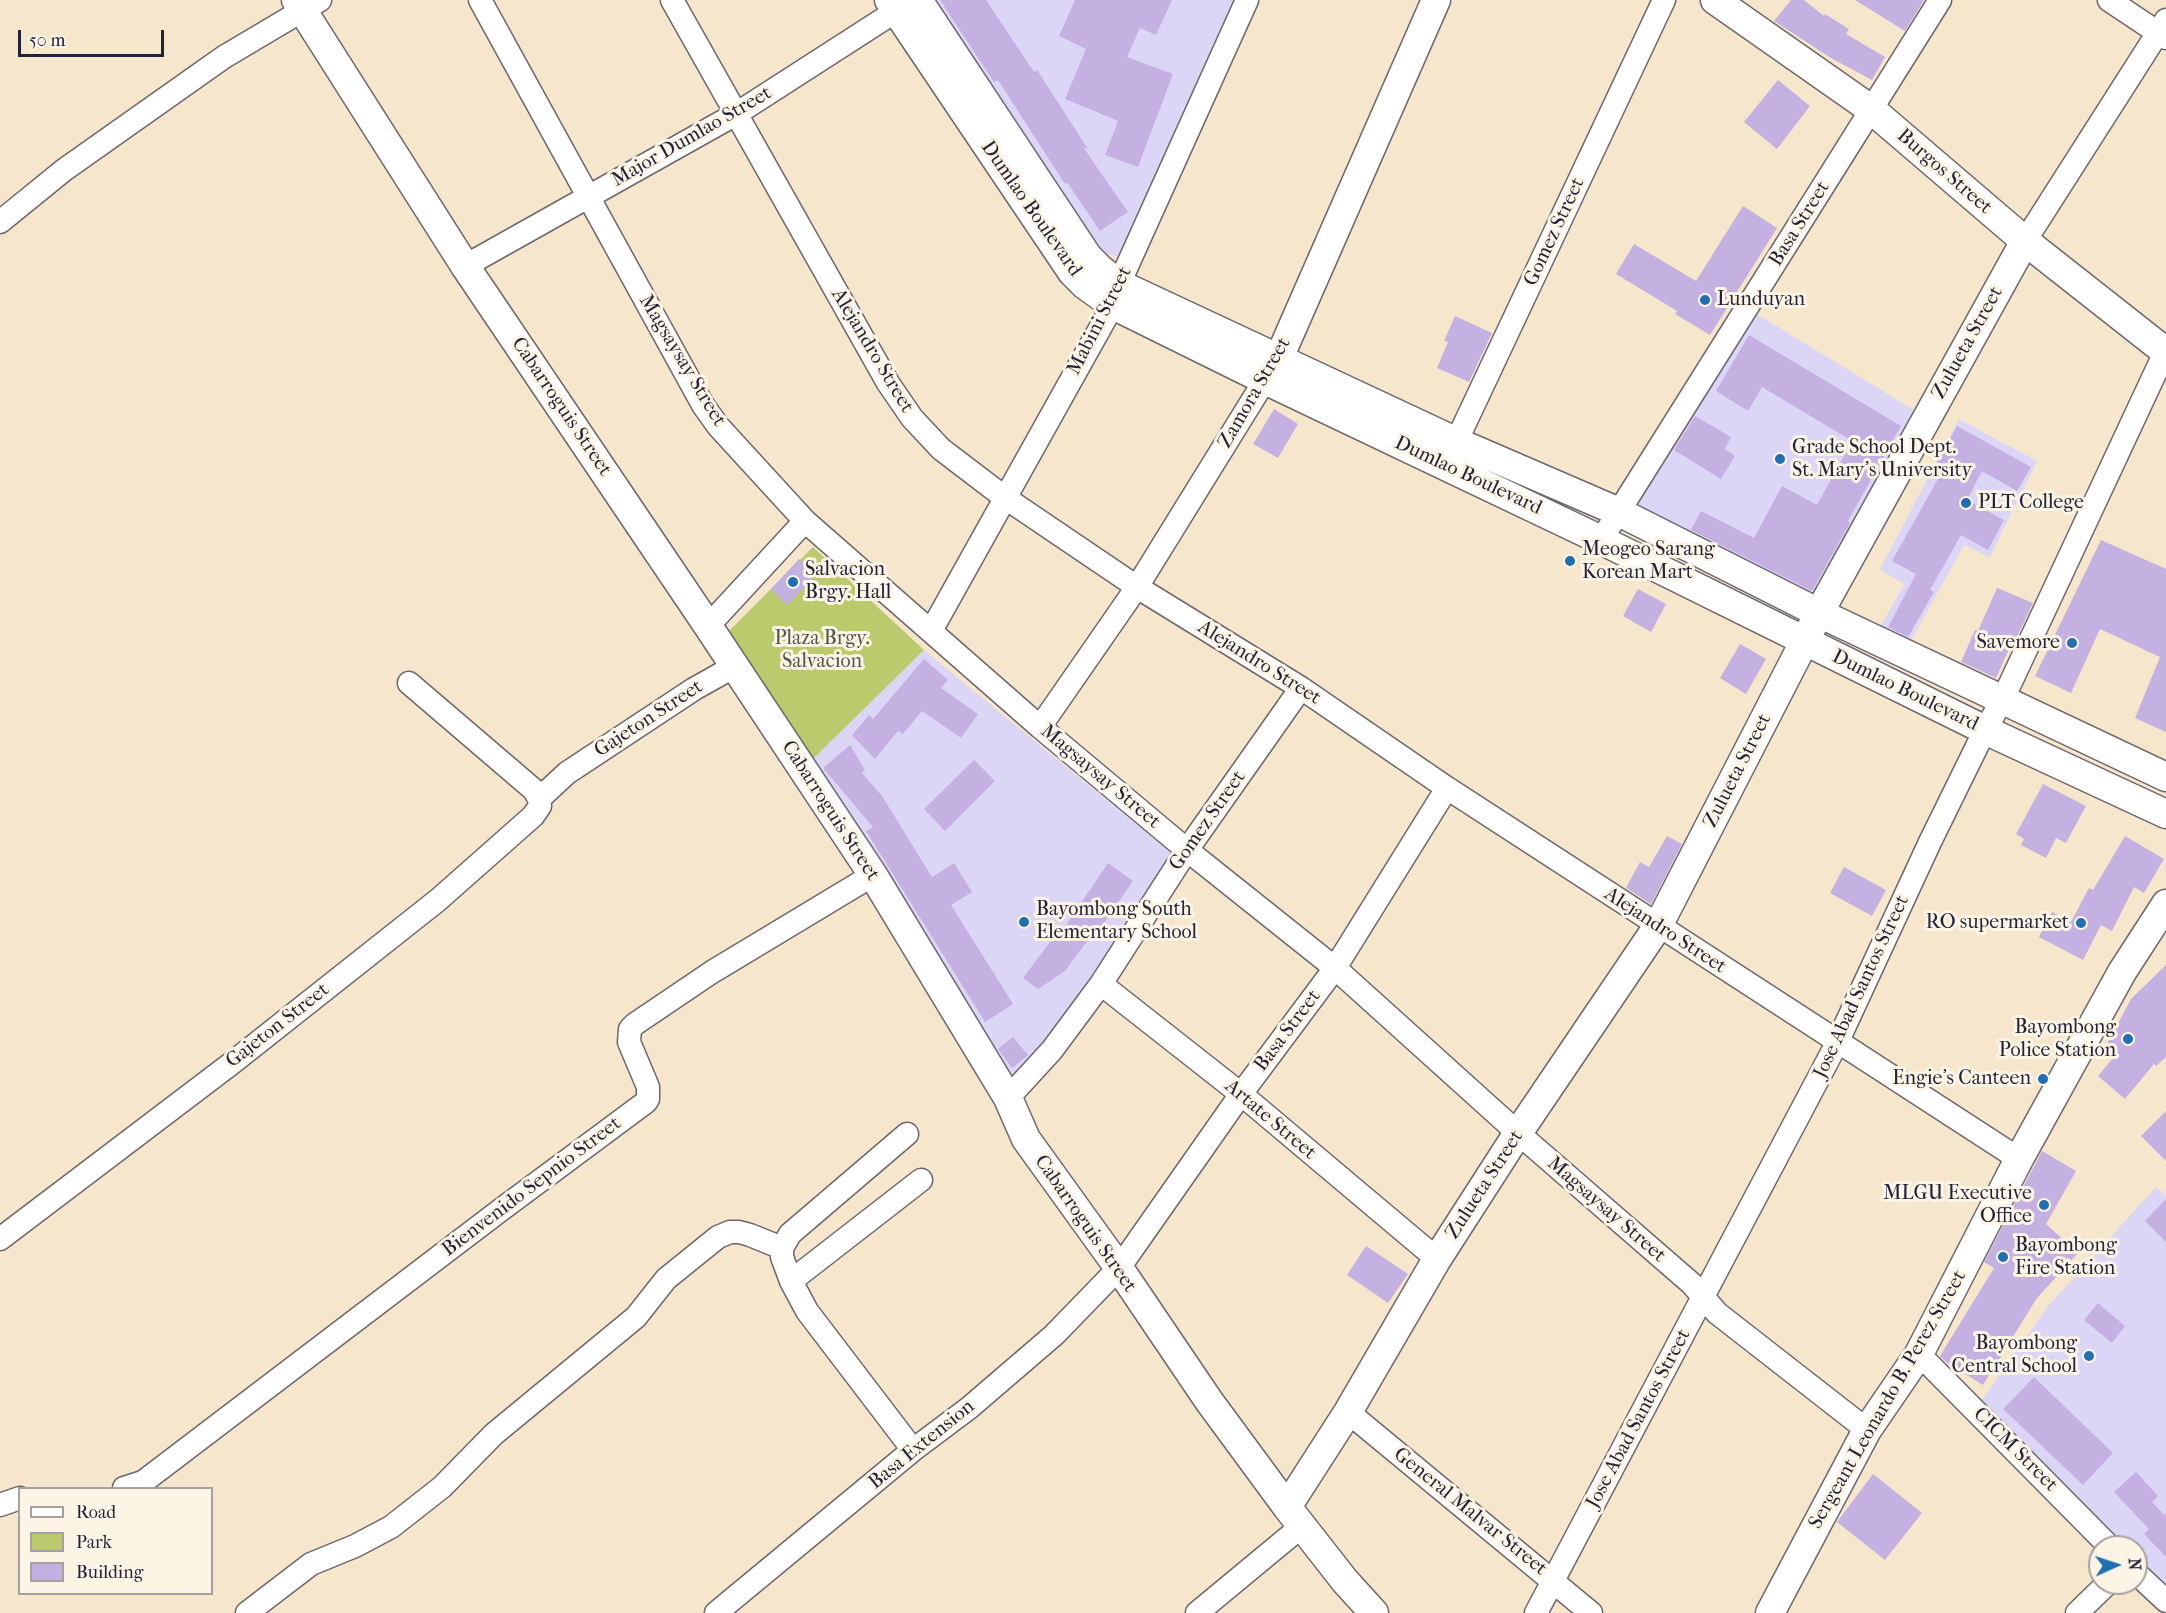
<!DOCTYPE html>
<style>
body{margin:0}
#map{position:relative;width:2166px;height:1613px;overflow:hidden;background:#f6e6cc;font-family:"IM FELL French Canon",serif}
canvas{display:block}
.legend{position:absolute;left:18px;top:1487px;width:195px;height:108px;box-sizing:border-box;background:#fcf5e5;border:2px solid #a5a1a1;margin:0;padding:8px 10px;list-style:none;font-size:18px;color:#22223b}
.legend li{display:flex;align-items:center;gap:12px;height:30px}
.legend b{width:30px;border:2px solid #a5a1a1}
.north{position:absolute;left:2088px;top:1535px;width:60px;height:60px;box-sizing:border-box;background:#fcf5e5;border:2px solid #a5a1a1;border-radius:50%;rotate:87deg;font-size:16px;font-weight:700;line-height:24px;text-align:center;color:#22223b}
.north::after{content:'';display:block;margin:auto;width:21px;height:27px;background:#1f6fb2;clip-path:polygon(50% 0,100% 100%,50% 72%,0 100%)}
.scale{position:absolute;left:18px;top:30px;width:146px;height:27px;box-sizing:border-box;border:3px solid #22223b;border-top:0;padding-left:8px;font-size:18px;line-height:21px;white-space:nowrap;color:#22223b;-webkit-text-stroke:4px #fcf5e5;paint-order:stroke}
</style>
<div id="map">
<canvas width="2166" height="1613"></canvas>
<ul class="legend">
<li><b style="height:8px;background:#fff"></b>Road</li>
<li><b style="height:16px;background:#bbca6c"></b>Park</li>
<li><b style="height:16px;background:#c4b1e2"></b>Building</li>
</ul>
<div class="north">N</div>
<div class="scale">50 m</div>
</div>
<script>
const ctx = document.querySelector('canvas').getContext('2d');
ctx.lineJoin = 'round';
function paint(path, color) { ctx.fillStyle = color; ctx.fill(path, 'evenodd'); }
const poly = rows => new Path2D(rows.map(r => 'M' + r).join(''));
function strokePath(path, color, width, dash) { ctx.strokeStyle = color; ctx.lineWidth = width; ctx.lineCap = dash ? 'butt' : 'round'; ctx.setLineDash(dash || []); ctx.stroke(path); }
function label(font, color, halo, rows, align = 'center') {
  ctx.font = font + ' "IM FELL French Canon",serif'; ctx.lineWidth = 6; ctx.setLineDash([]); ctx.textBaseline = 'middle'; ctx.strokeStyle = halo; ctx.fillStyle = color; for (const [text, x, y, turn = 0] of rows) {
    ctx.save(); ctx.translate(x, y); ctx.rotate((+turn || 0) * Math.PI / 180); ctx.textAlign = isNaN(turn) ? turn : align; if (halo) ctx.strokeText(text, 0, 0); ctx.fillText(text, 0, 0); ctx.restore();
  }
}
paint(poly([
 [936,0,1234,0,1124,258,1107,254,1096,244],
 [1757,314,1922,415,1818,601,1633,504],
 [1959,419,2037,461,1990,557,1964,545,1909,644,1878,631,1904,584,1880,569],
 [924,650,1176,857,1095,988,1015,1086,811,761],
 [2156,1187,2166,1196,2166,1594,2136,1564,2136,1547,2119,1547,1977,1407,2048,1306]
]), '#dcd6f6');
paint(poly([
 [813,547,924,650,811,761,726,634]
]), '#bbca6c');
paint(poly([
 [940,0,986,0,1034,72,1037,70,1088,149,1083,147,1128,212,1100,231,1067,182,1065,184,998,80,994,82],
 [1075,0,1172,0,1156,35,1140,28,1127,57,1173,74,1138,167,1105,155,1118,121,1065,99,1086,49,1059,36],
 [1791,0,1804,0,1824,16,1825,14,1849,29,1846,34,1885,57,1872,80,1831,58,1774,21],
 [1855,0,1924,0,1905,31],
 [1778,80,1810,106,1777,149,1744,122],
 [1743,206,1777,228,1710,335,1675,314,1677,311,1616,274,1634,244,1696,281],
 [1455,316,1492,333,1469,382,1437,368,1448,342,1444,341],
 [1749,335,1901,426,1848,521,1850,523,1812,591,1691,530,1701,511,1754,538,1782,486,1817,505,1852,441,1762,387,1748,411,1716,391],
 [1274,409,1298,424,1278,458,1253,444],
 [1695,416,1731,437,1725,449,1735,456,1721,479,1674,450],
 [1957,426,2031,467,2017,491,1982,471,1967,500,2004,520,1988,550,1961,535,1930,590,1934,592,1908,637,1888,627,1916,574,1892,561,1939,477,1932,473],
 [2101,540,2166,569,2166,732,2135,718,2160,657,2100,629,2071,693,2035,676],
 [799,559,815,576,787,605,771,589],
 [1997,588,2033,603,2016,639,2014,638,1996,678,1961,662,1975,630,1978,631],
 [1638,589,1666,604,1651,632,1623,616],
 [1740,644,1766,659,1746,694,1720,678],
 [924,659,948,680,941,688,978,714,961,738,922,711,903,734,898,731,875,759,852,735,869,715,873,719],
 [850,745,865,770,862,773,882,796,932,877,954,863,972,892,951,905,1013,1004,985,1022,866,831,873,827,823,768],
 [974,760,995,781,945,831,924,809],
 [2043,784,2086,806,2066,843,2056,838,2046,858,2021,845,2024,839,2016,834],
 [1667,836,1682,844,1651,904,1626,888,1640,862,1649,867],
 [2125,836,2164,859,2144,893,2134,887,2112,931,2101,925,2083,960,2039,937,2052,912,2071,922,2089,888,2093,890],
 [1108,863,1133,881,1099,930,1097,928,1065,971,1038,989,1023,978,1062,926,1064,928],
 [1844,867,1886,890,1872,916,1830,893],
 [2166,965,2166,1057,2156,1066,2154,1064,2125,1099,2098,1076,2118,1052,2106,1046,2131,999],
 [1013,1037,1028,1055,1012,1068,998,1049],
 [2166,1111,2166,1161,2141,1136],
 [2042,1151,2076,1171,2046,1224,2078,1253,2037,1298,1983,1385,1946,1362,1940,1356,1994,1268,1984,1262],
 [2166,1199,2166,1242,2145,1221],
 [1366,1246,1408,1274,1388,1303,1347,1275],
 [2098,1303,2125,1326,2112,1343,2084,1320],
 [2034,1377,2113,1453,2083,1485,2003,1409],
 [2136,1472,2158,1496,2152,1502,2164,1515,2166,1513,2166,1557,2144,1534,2149,1529,2114,1492],
 [1873,1474,1922,1513,1885,1560,1837,1522]
]), '#c4b1e2');
const minor = poly([
 [480,0,703,405,718,426,805,521,1040,727,1187,850,1335,968,1518,1133,1692,1284,1717,1313,1867,1430],
 [672,0,888,383,912,418,941,449,1004,497,1137,587,1301,688,1447,788,2019,1159],
 [2109,0,2166,38],
 [0,222,64,170,224,57,320,0],
 [2025,241,2166,20],
 [465,266,736,114,910,2],
 [1450,455,1664,0],
 [1601,540,1940,0],
 [708,626,805,521],
 [931,631,1113,305,1119,284,1247,0],
 [1040,727,1137,587,1265,380],
 [539,799,567,773,694,689,735,666],
 [1101,984,1241,1094,1437,1259],
 [1008,1098,1052,1050,1101,984,1187,850,1301,688],
 [907,1134,790,1234,782,1248,782,1257,791,1281,807,1311,913,1450],
 [0,1239,232,1063,438,900,533,816,540,806,539,799,534,790,409,683],
 [791,1281,921,1180],
 [1919,1354,2110,1547],
 [1348,1412,1591,1613],
 [124,1488,143,1482,498,1212,646,1102,648,1099,648,1087,629,1042,630,1029,635,1024,712,972,873,875],
 [0,1505,20,1498],
 [2136,1573,2166,1601],
 [247,1613,311,1564,355,1546,391,1527,442,1487,494,1434,636,1317,666,1279,718,1237,730,1232,739,1232,750,1235,782,1248],
 [716,1613,913,1450,969,1408,1054,1335,1119,1268,1241,1094,1335,968,1447,788],
 [1197,1613,1302,1526],
 [1536,1613,1837,1043,1930,842,1985,730,2003,699,2166,350],
 [2077,1613,2108,1583]
]);
const tertiary = poly([
 [296,0,465,266,708,626,873,875,1008,1098,1026,1139,1119,1268,1209,1401,1287,1507,1345,1581,1374,1613],
 [889,0,1072,272,1085,285,1113,305,1265,380,1601,540,1985,730,2166,814],
 [918,0,1088,257,1100,269,1119,284,1457,442,1619,512,1819,613,2166,777],
 [1715,0,1872,110,2025,241,2166,352],
 [1269,373,1279,358,1436,0],
 [1287,1507,1348,1412,1437,1259,1518,1133,1658,926,1819,613,2025,241],
 [1770,1613,1867,1430,1919,1354,2019,1159,2122,972,2166,904]
]);
strokePath(minor, '#6c676e', 25);
strokePath(tertiary, '#6c676e', 31);
strokePath(minor, '#fff', 22);
strokePath(tertiary, '#fff', 28);
for (const [x, y, r, color] of [
 [1705,300,6,"#1f6fb2"],
 [1780,459,6,"#1f6fb2"],
 [1966,503,6,"#1f6fb2"],
 [1570,561,6,"#1f6fb2"],
 [793,582,6,"#1f6fb2"],
 [2072,643,6,"#1f6fb2"],
 [1024,922,6,"#1f6fb2"],
 [2081,923,6,"#1f6fb2"],
 [2128,1039,6,"#1f6fb2"],
 [2043,1079,6,"#1f6fb2"],
 [2044,1205,6,"#1f6fb2"],
 [2003,1257,6,"#1f6fb2"],
 [2089,1356,6,"#1f6fb2"]
]) { const dot = new Path2D(); dot.arc(x, y, r, 0, 2 * Math.PI); ctx.fillStyle = color; ctx.fill(dot); strokePath(dot, '#fcf5e5', 2); }
label('20px', '#22223b', '#fcf5e5', [
 ["Major Dumlao Street",692,137,-30],
 ["Burgos Street",1944,172,41],
 ["Dumlao Boulevard",1031,209,55],
 ["Basa Street",1800,224,-58],
 ["Gomez Street",1555,232,-65],
 ["Mabini Street",1100,321,-63],
 ["Zulueta Street",1968,343,-61],
 ["Alejandro Street",872,351,59],
 ["Magsaysay Street",682,361,59],
 ["Zamora Street",1255,393,-60],
 ["Cabarroguis Street",561,407,56],
 ["Dumlao Boulevard",1468,476,25],
 ["Alejandro Street",1259,663,32],
 ["Dumlao Boulevard",1905,691,26],
 ["Gajeton Street",649,719,-33],
 ["Zulueta Street",1738,771,-63],
 ["Magsaysay Street",1100,777,40],
 ["Cabarroguis Street",830,811,57],
 ["Gomez Street",1208,821,-55],
 ["Alejandro Street",1665,931,33],
 ["Jose Abad Santos Street",1862,987,-65],
 ["Gajeton Street",278,1026,-38],
 ["Basa Street",1288,1031,-53],
 ["Artate Street",1270,1120,40],
 ["Zulueta Street",1485,1185,-57],
 ["Bienvenido Sepnio Street",532,1187,-37],
 ["Magsaysay Street",1606,1210,41],
 ["Cabarroguis Street",1085,1224,55],
 ["Sergeant Leonardo B. Perez Street",1888,1400,-60],
 ["Jose Abad Santos Street",1639,1419,-62],
 ["Basa Extension",922,1445,-39],
 ["CICM Street",2015,1450,45],
 ["General Malvar Street",1470,1512,39]
]);
label('20px', '#22223b', '#fcf5e5', [
 ["Lunduyan",1717,300],
 ["Grade School Dept.",1792,448],
 ["St. Mary's University",1792,471],
 ["PLT College",1978,503],
 ["Meogeo Sarang",1582,550],
 ["Korean Mart",1582,573],
 ["Salvacion",805,570],
 ["Brgy. Hall",805,593],
 ["Savemore",2060,643,"right"],
 ["Bayombong South",1036,910],
 ["Elementary School",1036,933],
 ["RO supermarket",2069,923,"right"],
 ["Bayombong",2116,1028,"right"],
 ["Police Station",2116,1051,"right"],
 ["Engie's Canteen",2031,1079,"right"],
 ["MLGU Executive",2032,1194,"right"],
 ["Office",2032,1217,"right"],
 ["Bayombong",2015,1246],
 ["Fire Station",2015,1269],
 ["Bayombong",2077,1344,"right"],
 ["Central School",2077,1367,"right"]
], 'left');
label('20px', '#50544a', '#fcf5e5', [
 ["Plaza Brgy.",822,639],
 ["Salvacion",822,662]
]);
</script>
